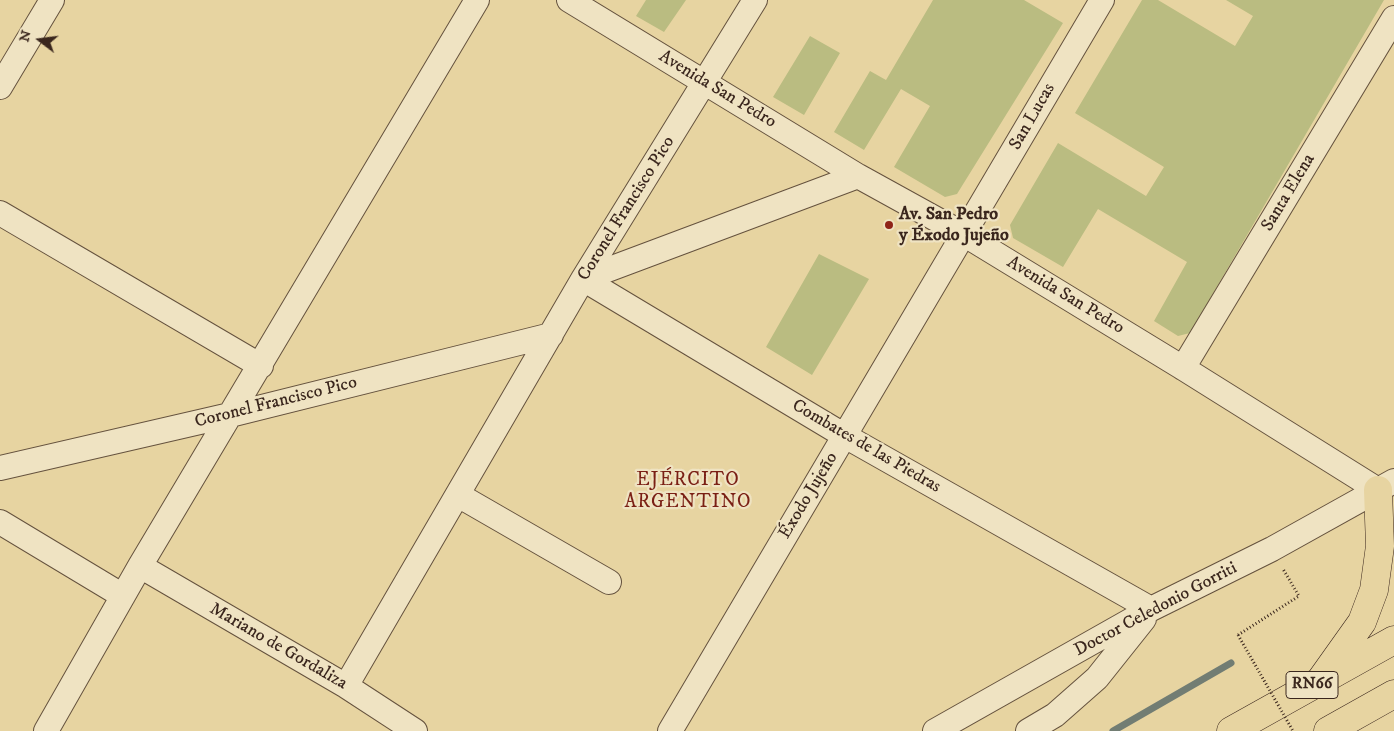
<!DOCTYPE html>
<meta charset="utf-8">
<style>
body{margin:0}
#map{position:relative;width:1394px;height:731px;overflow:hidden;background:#e7d4a1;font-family:"IM FELL DW Pica",serif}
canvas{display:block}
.north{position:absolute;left:15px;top:15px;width:50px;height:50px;-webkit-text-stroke:4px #efe3c2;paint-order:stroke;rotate:285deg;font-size:14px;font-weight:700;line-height:20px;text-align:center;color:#3a261d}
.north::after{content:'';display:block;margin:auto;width:18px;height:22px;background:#3a261d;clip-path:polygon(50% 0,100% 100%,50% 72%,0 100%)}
</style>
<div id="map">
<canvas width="1394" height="731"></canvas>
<div class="north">N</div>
</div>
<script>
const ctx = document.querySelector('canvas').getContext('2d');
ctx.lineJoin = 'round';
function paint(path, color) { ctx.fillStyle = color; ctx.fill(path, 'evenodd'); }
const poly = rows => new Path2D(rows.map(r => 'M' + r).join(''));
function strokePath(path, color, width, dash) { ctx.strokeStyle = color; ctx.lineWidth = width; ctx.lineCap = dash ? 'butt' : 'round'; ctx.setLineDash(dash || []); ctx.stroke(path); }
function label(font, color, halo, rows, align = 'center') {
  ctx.font = font + ' "IM FELL DW Pica",serif'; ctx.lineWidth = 4.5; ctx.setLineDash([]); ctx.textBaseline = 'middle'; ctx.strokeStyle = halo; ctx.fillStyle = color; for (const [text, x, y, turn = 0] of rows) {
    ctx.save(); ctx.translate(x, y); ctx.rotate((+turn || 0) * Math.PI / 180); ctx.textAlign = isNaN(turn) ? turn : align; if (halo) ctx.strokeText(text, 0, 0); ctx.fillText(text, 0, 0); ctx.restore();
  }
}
paint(poly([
 [646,0,686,0,664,32,636,16],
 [933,0,1024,0,1063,23,957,194,945,197,894,167,930,106,901,89,864,150,834,132,870,71,886,80],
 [1142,0,1158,0,1235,46,1253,16,1226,0,1384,0,1190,333,1178,336,1154,321,1187,262,1098,209,1063,267,1013,238,1010,225,1058,143,1146,196,1164,167,1075,113],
 [810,36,840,53,804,115,773,97],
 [819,254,869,279,812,375,766,347]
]), '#babc81');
strokePath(poly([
 [1113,731,1231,663]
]), '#727d73', 7);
const minor = poly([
 [569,0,858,176,965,235,1183,368,1378,490],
 [0,87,52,0],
 [0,213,261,366],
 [583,279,845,436,1151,609],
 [583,279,858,176],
 [1183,368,1394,18],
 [0,468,230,415,551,335],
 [458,495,609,582],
 [0,522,123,596],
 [140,566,346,686,415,731],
 [346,686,583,279,755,0],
 [46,731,140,566,477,0],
 [670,731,1102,0],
 [935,731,1151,609,1272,549,1394,481],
 [1028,731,1055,715,1097,678,1144,619]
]);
const highway = poly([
 [1320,681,1362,622,1374,590,1380,546,1378,490],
 [1231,731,1394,640],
 [1328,731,1394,694]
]);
strokePath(minor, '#65523e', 26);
strokePath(highway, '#3a261d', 29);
strokePath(poly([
 [1238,635,1299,596,1283,569]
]), '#3a261d', 3, [1, 2.5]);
strokePath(minor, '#efe3c2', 24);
strokePath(highway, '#e7d4a1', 28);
strokePath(poly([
 [1238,635,1293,731]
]), '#3a261d', 3, [1, 2.5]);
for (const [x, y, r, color] of [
 [889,225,5,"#8f2418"]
]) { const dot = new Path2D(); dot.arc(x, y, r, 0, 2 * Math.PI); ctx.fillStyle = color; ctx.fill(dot); strokePath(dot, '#efe3c2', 2); }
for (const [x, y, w] of [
 [1312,685,52]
]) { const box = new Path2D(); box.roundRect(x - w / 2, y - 13.5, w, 27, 4); ctx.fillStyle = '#efe3c2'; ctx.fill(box); strokePath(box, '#3a261d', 1); }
label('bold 16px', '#3a261d', null, [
 ["RN66",1312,685]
]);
label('18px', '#3a261d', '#efe3c2', [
 ["Avenida San Pedro",717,90,31],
 ["San Lucas",1033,117,-60],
 ["Santa Elena",1289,193,-59],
 ["Coronel Francisco Pico",627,209,-58],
 ["Avenida San Pedro",1065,296,31],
 ["Coronel Francisco Pico",276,403,-14],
 ["Combates de las Piedras",866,447,30],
 ["Éxodo Jujeño",809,496,-59],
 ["Doctor Celedonio Gorriti",1156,610,-28],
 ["Mariano de Gordaliza",278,647,30]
]);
label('bold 18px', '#3a261d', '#efe3c2', [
 ["Av. San Pedro",899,215],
 ["y Éxodo Jujeño",899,236]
], 'left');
ctx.letterSpacing = '1px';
label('19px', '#7a1f14', '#efe3c2', [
 ["EJÉRCITO",688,481],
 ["ARGENTINO",688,503]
]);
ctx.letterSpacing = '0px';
</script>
